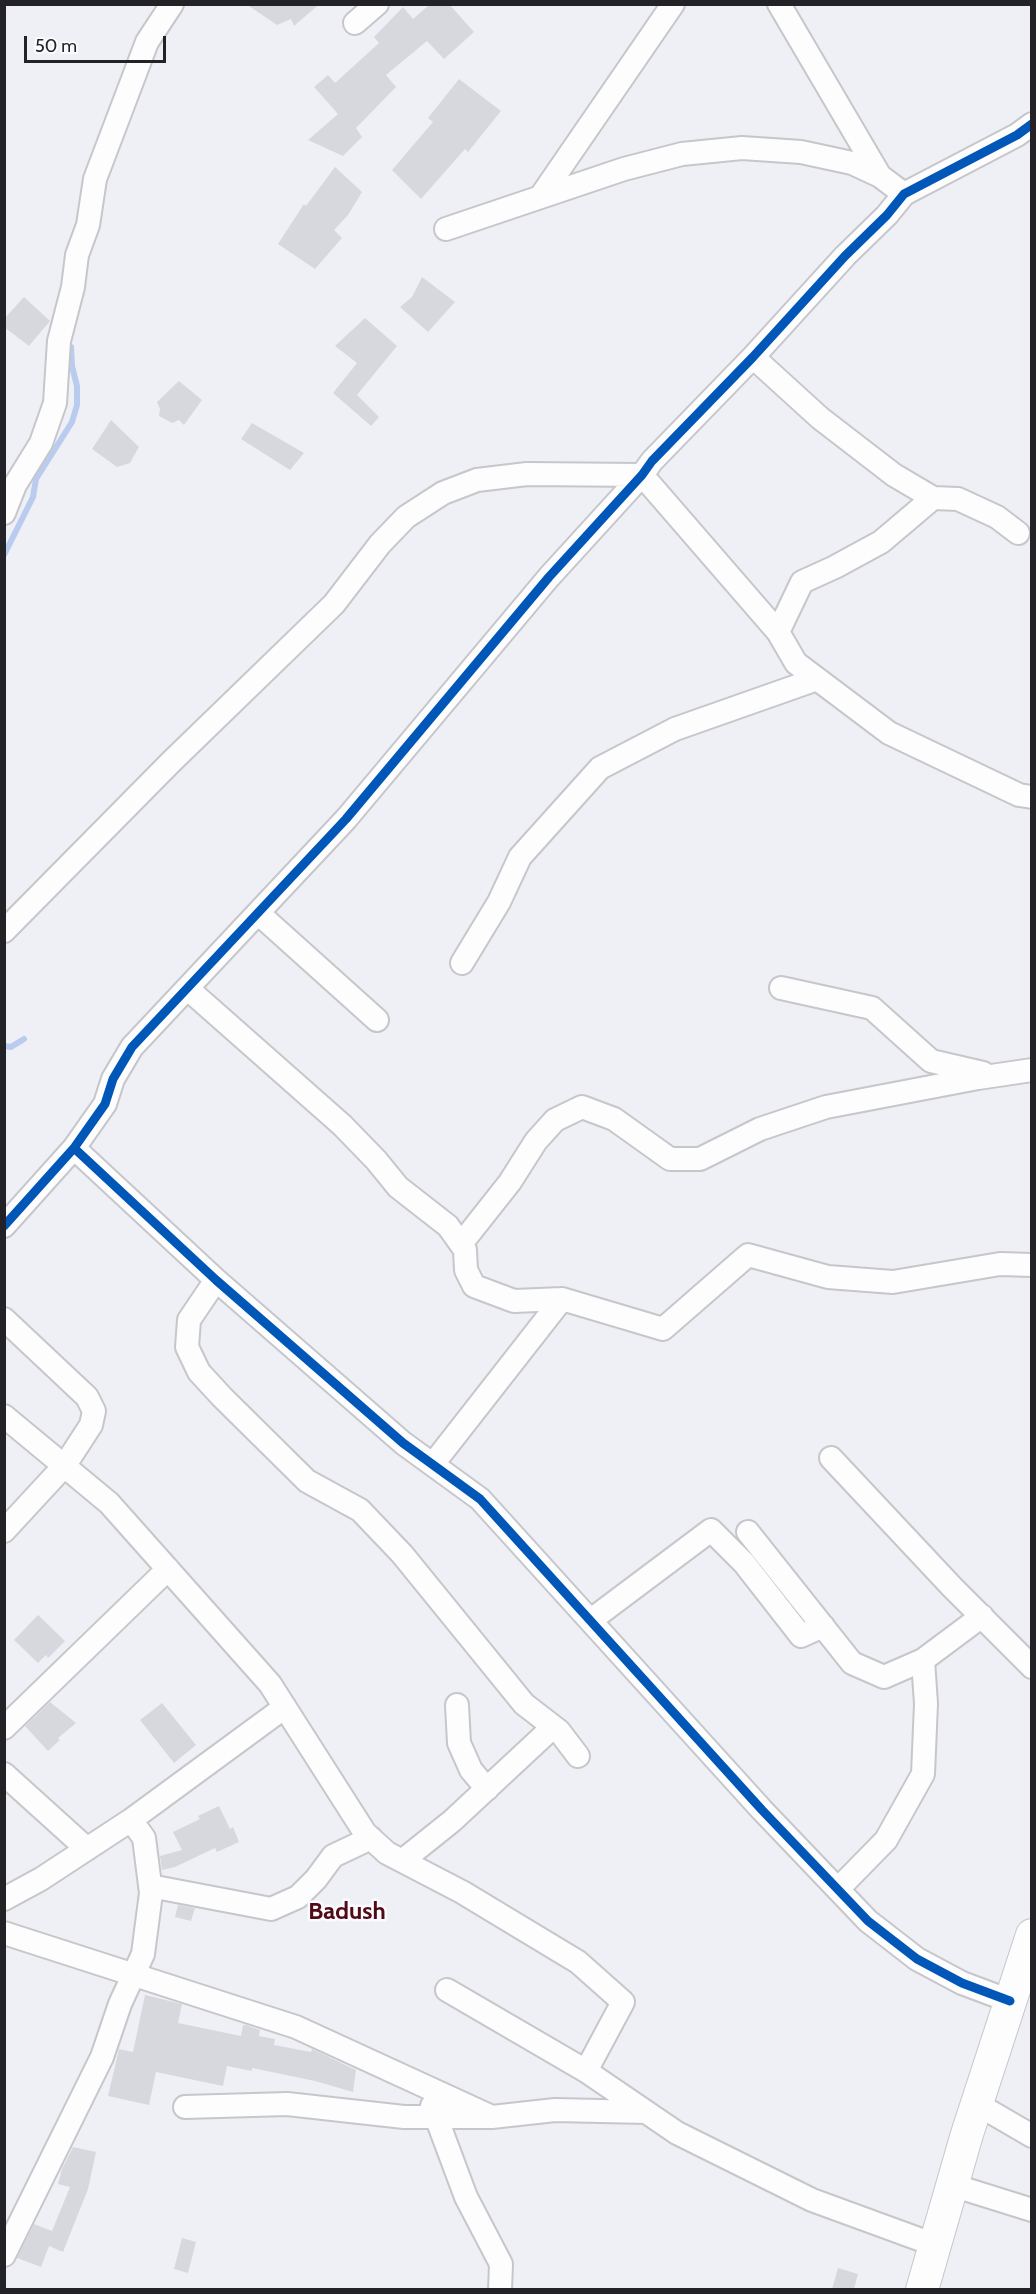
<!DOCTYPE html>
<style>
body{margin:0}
#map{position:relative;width:1036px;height:2294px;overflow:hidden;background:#eff0f6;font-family:Cabin,sans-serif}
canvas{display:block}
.frame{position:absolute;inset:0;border:6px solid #222227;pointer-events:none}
.scale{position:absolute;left:24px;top:36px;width:142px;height:27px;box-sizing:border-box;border:3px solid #222227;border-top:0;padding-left:8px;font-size:18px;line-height:21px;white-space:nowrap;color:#222227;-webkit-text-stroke:4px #fbfbfe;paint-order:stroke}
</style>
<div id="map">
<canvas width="1036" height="2294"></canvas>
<div class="frame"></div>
<div class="scale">50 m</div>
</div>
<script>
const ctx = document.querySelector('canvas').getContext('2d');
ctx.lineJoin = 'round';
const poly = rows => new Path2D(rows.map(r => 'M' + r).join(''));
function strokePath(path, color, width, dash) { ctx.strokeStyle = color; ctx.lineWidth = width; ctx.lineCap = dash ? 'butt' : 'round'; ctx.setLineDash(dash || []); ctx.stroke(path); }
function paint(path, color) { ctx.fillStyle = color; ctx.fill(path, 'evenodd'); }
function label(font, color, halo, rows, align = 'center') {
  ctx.font = font + ' Cabin,sans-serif'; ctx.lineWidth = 5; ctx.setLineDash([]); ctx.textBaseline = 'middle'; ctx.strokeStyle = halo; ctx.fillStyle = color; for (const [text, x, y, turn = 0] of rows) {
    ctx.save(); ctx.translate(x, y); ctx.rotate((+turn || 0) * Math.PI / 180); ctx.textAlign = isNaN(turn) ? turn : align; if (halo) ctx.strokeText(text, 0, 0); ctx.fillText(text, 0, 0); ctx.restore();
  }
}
strokePath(poly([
 [4,555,33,497,36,479,72,422,77,405,77,386,72,366,71,347],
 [4,1046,11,1047,24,1039]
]), '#b9ccf0', 6);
paint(poly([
 [246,4,323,4,316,7,294,26,291,19,277,25],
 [430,4,449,4,474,32,444,59,427,41,386,75,396,87,356,128,362,137,343,156,308,140,338,114,314,87,328,75,335,83,379,43,374,37,403,7,413,19],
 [459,79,501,111,468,152,465,149,421,199,392,170,433,122,428,118],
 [335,167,362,192,348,215,334,230,342,238,315,269,278,244,304,204,306,206],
 [422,277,455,302,428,332,400,307,412,297],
 [24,297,50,321,29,346,4,327,4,319],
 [365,318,397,346,357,395,379,417,371,426,333,393,357,363,335,346],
 [179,381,202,400,184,425,179,420,172,423,159,416,160,409,157,402],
 [111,420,139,447,130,463,117,467,92,449],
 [252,423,304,453,290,470,241,439],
 [38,1615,65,1641,48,1658,46,1655,38,1663,14,1640],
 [50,1702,76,1723,58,1738,60,1740,48,1751,25,1726],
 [162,1703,196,1745,174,1763,140,1720],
 [219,1806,230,1829,233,1827,239,1842,217,1852,215,1848,175,1867,162,1870,160,1856,182,1850,173,1832,200,1819,198,1816],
 [178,1905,195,1908,191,1921,175,1917],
 [145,1995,182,2004,178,2023,241,2036,243,2025,246,2025,260,2030,259,2036,275,2039,274,2045,311,2052,312,2049,356,2070,353,2092,315,2081,252,2068,252,2071,227,2066,223,2086,156,2072,149,2105,108,2096,119,2049,133,2052],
 [73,2147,96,2152,88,2189,63,2252,49,2246,41,2267,17,2258,34,2224,52,2231,70,2187,58,2184,62,2169],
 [182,2238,196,2242,188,2273,174,2269],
 [838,2268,858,2274,854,2289,832,2289]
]), '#d7d8dd');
const street = poly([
 [779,4,880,176],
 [355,23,377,4],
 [541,196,673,4],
 [446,229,624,169,682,154,742,148,801,152,852,163,880,176,904,194],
 [753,357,820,418,894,475,933,498,958,499,997,517,1018,533],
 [4,513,15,485,41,443,55,403,59,341,73,287,77,255,88,225,95,179,147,42,172,4],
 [778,632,802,582,835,567,881,542,933,498],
 [258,913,377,1020],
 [4,931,171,762,334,604,380,544,406,517,443,493,477,480,527,474,642,475,778,632,796,663,889,733,1019,795,1032,797],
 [462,963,499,902,520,857,600,768,675,729,817,679],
 [781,988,872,1008,931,1061,983,1073],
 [188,989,342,1125,376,1160,398,1187,448,1226,465,1250,466,1270,474,1286,514,1301,562,1299,663,1329,748,1255,828,1277,893,1282,1000,1264,1032,1265],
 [74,1148,216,1280,403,1443,480,1499,762,1810,868,1921,917,1959,962,1983,1010,2001],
 [4,1226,74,1148,105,1104,113,1079,132,1047,346,819,549,577,642,475,652,461,753,357,845,256,887,215,904,194,1017,135,1032,124],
 [461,1244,510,1182,536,1141,555,1120,582,1107,614,1119,670,1159,700,1159,760,1129,826,1107,978,1078,1032,1070],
 [216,1280,189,1320,187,1347,199,1372,222,1397,307,1481,360,1510,402,1554,524,1704,559,1731,578,1756],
 [4,1319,87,1397,94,1411,91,1425,65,1465,4,1531],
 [4,1416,109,1503,270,1684,365,1833,387,1853,462,1892,578,1962,623,2002,586,2071],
 [831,1458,952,1587,1032,1667],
 [433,1464,562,1299],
 [748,1532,852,1663,884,1677,923,1660,982,1616],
 [591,1620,711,1530,744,1563,801,1636,823,1626],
 [457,1705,459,1743,471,1770,487,1789],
 [4,1728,168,1569],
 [4,1774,87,1849],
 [402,1861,452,1821,553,1727],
 [150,1886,271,1909,298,1897,316,1879,333,1856,371,1838],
 [838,1889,886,1840,923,1774,926,1704,923,1660],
 [4,1899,41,1879,131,1820,285,1707],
 [4,1933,296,2027,492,2117],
 [447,1990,586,2071,677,2133,812,2200,935,2245],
 [977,2104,1032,2136],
 [432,2106,466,2197,501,2264,500,2290],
 [185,2107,287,2104,404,2117,492,2117,555,2110,646,2112],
 [952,2185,1032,2210],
 [4,2255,102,2057,120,2004,143,1954,151,1893,144,1838,131,1820]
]);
const secondary = poly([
 [922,2290,967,2134,1032,1935]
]);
strokePath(street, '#c6c6cb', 26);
strokePath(secondary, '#c6c6cb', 34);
strokePath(street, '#fdfdfe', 22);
strokePath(secondary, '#fdfdfe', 32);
strokePath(poly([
 [74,1148,216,1280,403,1443,480,1499,762,1810,868,1921,917,1959,962,1983,1010,2001],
 [4,1226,74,1148,105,1104,113,1079,132,1047,346,819,549,577,642,475,652,461,753,357,845,256,887,215,904,194,1017,135,1032,124]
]), '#0057b8', 9);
label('bold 24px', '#510b17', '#fbfbfe', [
 ["Badush",347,1912]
]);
</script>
